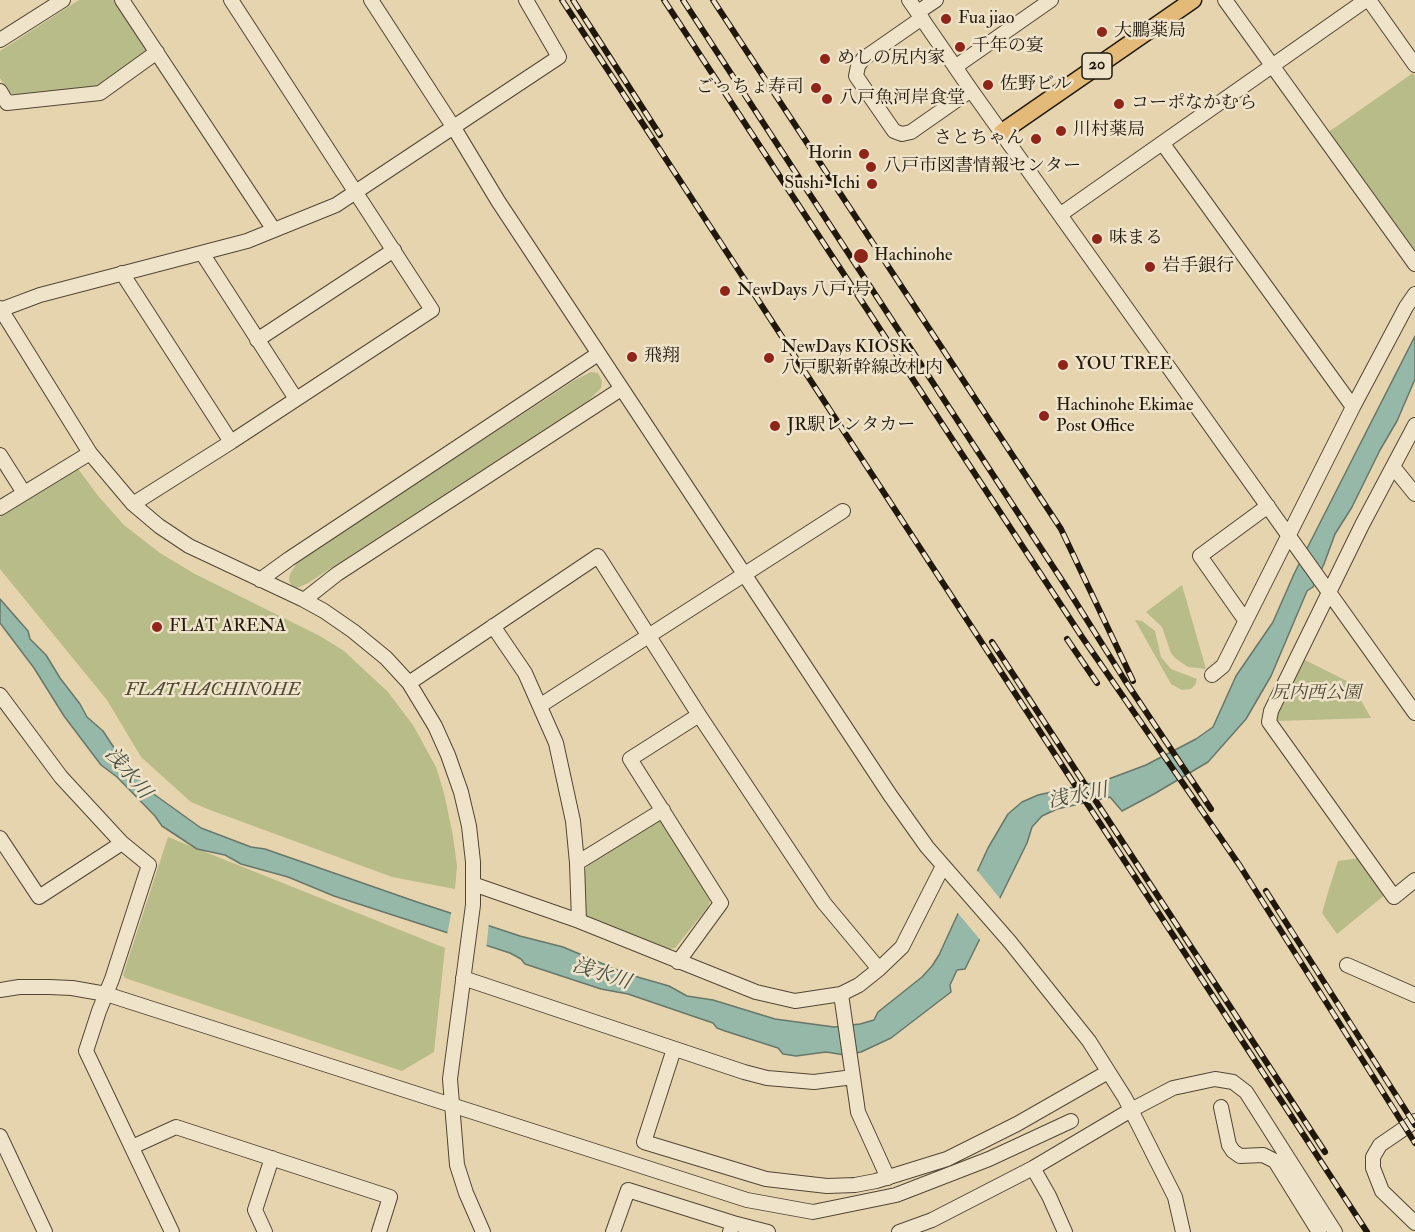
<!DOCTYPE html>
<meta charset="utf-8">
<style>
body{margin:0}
canvas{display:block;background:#e6d4ae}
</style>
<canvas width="1415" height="1232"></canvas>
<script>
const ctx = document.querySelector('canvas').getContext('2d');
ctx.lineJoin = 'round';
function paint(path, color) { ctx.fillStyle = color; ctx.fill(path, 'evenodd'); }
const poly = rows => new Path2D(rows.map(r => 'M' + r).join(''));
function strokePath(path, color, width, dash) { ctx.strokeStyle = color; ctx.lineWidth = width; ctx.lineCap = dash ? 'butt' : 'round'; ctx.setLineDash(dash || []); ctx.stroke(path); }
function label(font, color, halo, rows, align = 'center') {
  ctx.font = font + ' "IM FELL Double Pica","Noto Serif JP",serif'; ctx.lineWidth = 5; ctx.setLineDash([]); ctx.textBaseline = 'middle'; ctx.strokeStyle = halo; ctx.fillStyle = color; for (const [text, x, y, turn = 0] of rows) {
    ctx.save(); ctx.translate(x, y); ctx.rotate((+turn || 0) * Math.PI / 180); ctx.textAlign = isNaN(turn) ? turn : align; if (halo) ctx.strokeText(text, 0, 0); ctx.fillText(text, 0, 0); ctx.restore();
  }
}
paint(poly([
 [79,0,116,0,148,47,146,55,99,87,16,95,9,93,0,78,0,51],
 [1413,73,1415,76,1415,254,1327,133],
 [591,372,598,373,602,381,601,388,589,400,308,583,297,588,292,586,289,581,290,574,299,560,575,380],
 [76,466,99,497,124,525,160,553,195,574,320,636,344,651,388,692,413,725,436,767,444,793,453,836,457,866,455,889,392,877,210,810,191,802,141,757,107,700,0,569,0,517],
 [1182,585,1206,669,1188,667,1175,658,1171,653,1162,627,1146,612],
 [1135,620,1142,621,1155,631,1161,657,1171,669,1197,679,1195,685,1191,689,1182,690,1171,684],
 [1303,659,1351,683,1371,718,1278,721,1276,715],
 [656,820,664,822,710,901,708,907,675,948,669,949,587,916,584,908,585,871,588,863],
 [168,837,445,948,434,1052,402,1071,125,978,123,975],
 [1360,858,1386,894,1337,934,1322,913,1329,889,1338,861]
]), '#b8bc88');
const water = poly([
 [1415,336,1415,379,1397,421,1380,450,1352,507,1335,534,1324,564,1313,587,1307,591,1271,676,1246,719,1208,762,1154,794,1122,811,1110,797,1057,809,1042,816,1032,827,1027,843,965,969,957,970,950,985,951,992,891,1038,861,1052,845,1055,826,1052,796,1056,783,1054,778,1048,725,1031,717,1028,713,1023,628,994,601,989,525,964,521,959,510,953,334,896,288,877,241,864,225,855,197,849,162,826,155,816,117,777,101,765,64,716,34,668,0,623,0,599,28,631,30,639,46,655,60,678,80,704,87,717,103,731,124,763,155,795,201,828,251,847,265,849,417,902,520,936,563,947,627,974,669,986,687,996,713,1000,775,1019,834,1027,860,1024,874,1020,878,1012,922,977,932,966,939,955,988,848,1008,814,1022,802,1038,795,1106,780,1146,765,1196,739,1213,727,1236,676,1273,622,1294,574,1415,336]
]);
paint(water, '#96b8a8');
strokePath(water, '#67786a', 1.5);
paint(poly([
 [975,868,1002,901,982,942,956,911],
 [452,909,489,922,486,950,447,935]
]), '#e6d4ae');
const minor = poly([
 [122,0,274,230],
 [371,0,454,128,498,201,890,795,927,847,1010,942,1089,1041,1125,1098,1175,1197,1183,1232],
 [909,0,971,90,1415,713],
 [1225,0,1415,264],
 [1369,0,1415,65],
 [918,12,936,0],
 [922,18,863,59,858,66,856,76,894,131,902,134,911,132,971,90],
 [0,40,63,0],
 [955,67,1051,0],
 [0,91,7,103,100,93,157,52],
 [1163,144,1353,407,1406,307,1415,294],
 [1061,214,1366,0],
 [202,253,296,399],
 [122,273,231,442,133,504],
 [0,308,90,453,133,504,159,526,189,546,304,600,324,611,353,631,386,658,409,683,435,726,448,755,461,792,469,826,473,862,473,905,450,1079,457,1165,466,1193,483,1232],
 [0,310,40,295,247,241,336,205,559,57,526,0],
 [257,340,394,250],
 [1415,425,1362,525,1271,711,1269,722,1394,897,1415,880],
 [231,442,432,310,231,0],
 [0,455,24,493],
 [1394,468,1415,494],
 [0,508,90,453],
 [260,580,289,559,598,354],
 [304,600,337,574,621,389],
 [1245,620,1200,556,1268,506],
 [493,626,525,673,556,743,573,821,577,863,579,921],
 [1212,675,1223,666,1353,407],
 [409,683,598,556,699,715,824,903,879,969],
 [0,695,61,777,122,843,149,865,112,979,99,1011,86,1051,172,1232],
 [541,705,843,511],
 [0,838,39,897,122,843],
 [577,863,663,810],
 [473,884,579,921,756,992,795,1001,841,994,859,985,879,969,902,947,943,866],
 [678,962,721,903,630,759,699,715],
 [1347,965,1415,995],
 [463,978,744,1072,767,1078,814,1082,853,1077],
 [0,990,19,987,49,987,72,988,106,994,747,1200,813,1212,896,1195,989,1159,1071,1121],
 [841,994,858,1112,888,1178],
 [674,1049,644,1142,766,1179,827,1186,855,1185,876,1181,947,1159,1017,1124,1108,1072],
 [1221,1107,1229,1145,1233,1151,1240,1156,1263,1155,1275,1161,1319,1232],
 [1415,1121,1380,1145,1373,1157,1373,1168,1382,1191,1415,1223],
 [0,1136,45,1232],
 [132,1147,176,1127,390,1197,379,1232],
 [1033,1168,1049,1196,1065,1232],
 [733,1223,768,1232],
 [265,1232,255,1210,272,1158],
 [613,1232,628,1190,733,1223,730,1232],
 [899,1232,932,1220,1033,1168,1131,1110,1173,1088,1215,1079,1233,1082,1246,1092,1335,1232]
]);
const major = poly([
 [1002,132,1193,0]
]);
strokePath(minor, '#524735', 16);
strokePath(major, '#21180d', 19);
strokePath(minor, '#efe3ca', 14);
strokePath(major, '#e3ba77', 16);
const rail = poly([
 [562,0,1367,1232],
 [573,0,660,135],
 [664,0,1082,637,1240,866,1415,1143],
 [683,0,1065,585,1124,679,1211,809],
 [713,0,1061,529,1133,681],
 [1067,639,1097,683],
 [992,642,1325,1152],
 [1266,891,1415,1125]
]);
strokePath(rail, '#21180d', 6);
strokePath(rail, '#efe3ca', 4, [11]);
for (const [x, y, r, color] of [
 [946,19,6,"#8f2418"],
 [1102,32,6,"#8f2418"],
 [960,47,6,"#8f2418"],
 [825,59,6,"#8f2418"],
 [988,85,6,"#8f2418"],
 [816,88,6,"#8f2418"],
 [827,99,6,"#8f2418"],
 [1119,104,6,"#8f2418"],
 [1061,131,6,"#8f2418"],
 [1036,139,6,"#8f2418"],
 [864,154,6,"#8f2418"],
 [871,167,6,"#8f2418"],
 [872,184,6,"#8f2418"],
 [1097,239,6,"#8f2418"],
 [861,256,8,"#8f2418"],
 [1150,267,6,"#8f2418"],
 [725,291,6,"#8f2418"],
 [632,357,6,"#8f2418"],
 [769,358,6,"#8f2418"],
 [1063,365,6,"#8f2418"],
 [1044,416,6,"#8f2418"],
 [775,426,6,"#8f2418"],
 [157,627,6,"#8f2418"]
]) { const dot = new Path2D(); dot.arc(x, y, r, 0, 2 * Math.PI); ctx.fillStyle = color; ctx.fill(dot); strokePath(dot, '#efe3ca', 2); }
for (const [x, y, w] of [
 [1097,66,30]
]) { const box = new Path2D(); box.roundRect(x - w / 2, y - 13, w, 26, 4.5); ctx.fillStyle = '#efe3ca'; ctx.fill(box); strokePath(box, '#21180d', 1.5); }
label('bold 16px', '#21180d', null, [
 ["20",1097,66]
]);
label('18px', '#21180d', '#efe3ca', [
 ["Fua jiao",958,19],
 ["大鵬薬局",1114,32],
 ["千年の宴",972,47],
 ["めしの尻内家",837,59],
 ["佐野ビル",1000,85],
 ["ごっちょ寿司",804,88,"right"],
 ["八戸魚河岸食堂",839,99],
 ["コーポなかむら",1131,104],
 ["川村薬局",1073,131],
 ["さとちゃん",1024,139,"right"],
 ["Horin",852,154,"right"],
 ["八戸市図書情報センター",883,167],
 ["Sushi-Ichi",860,184,"right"],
 ["味まる",1109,239],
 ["Hachinohe",874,256],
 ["岩手銀行",1162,267],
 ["NewDays 八戸1号",737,291],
 ["NewDays KIOSK",781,348],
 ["八戸駅新幹線改札内",781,369],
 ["飛翔",644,357],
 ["YOU TREE",1075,365],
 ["Hachinohe Ekimae",1056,406],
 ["Post Office",1056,427],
 ["JR駅レンタカー",787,426],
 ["FLAT ARENA",169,627]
], 'left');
label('italic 18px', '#4e4932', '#efe3ca', [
 ["FLAT HACHINOHE",213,691],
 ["尻内西公園",1316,694]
]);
label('italic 20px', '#4a5043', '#efe3ca', [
 ["浅水川",127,774,50],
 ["浅水川",1078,797,-11],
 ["浅水川",601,975,18]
]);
</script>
